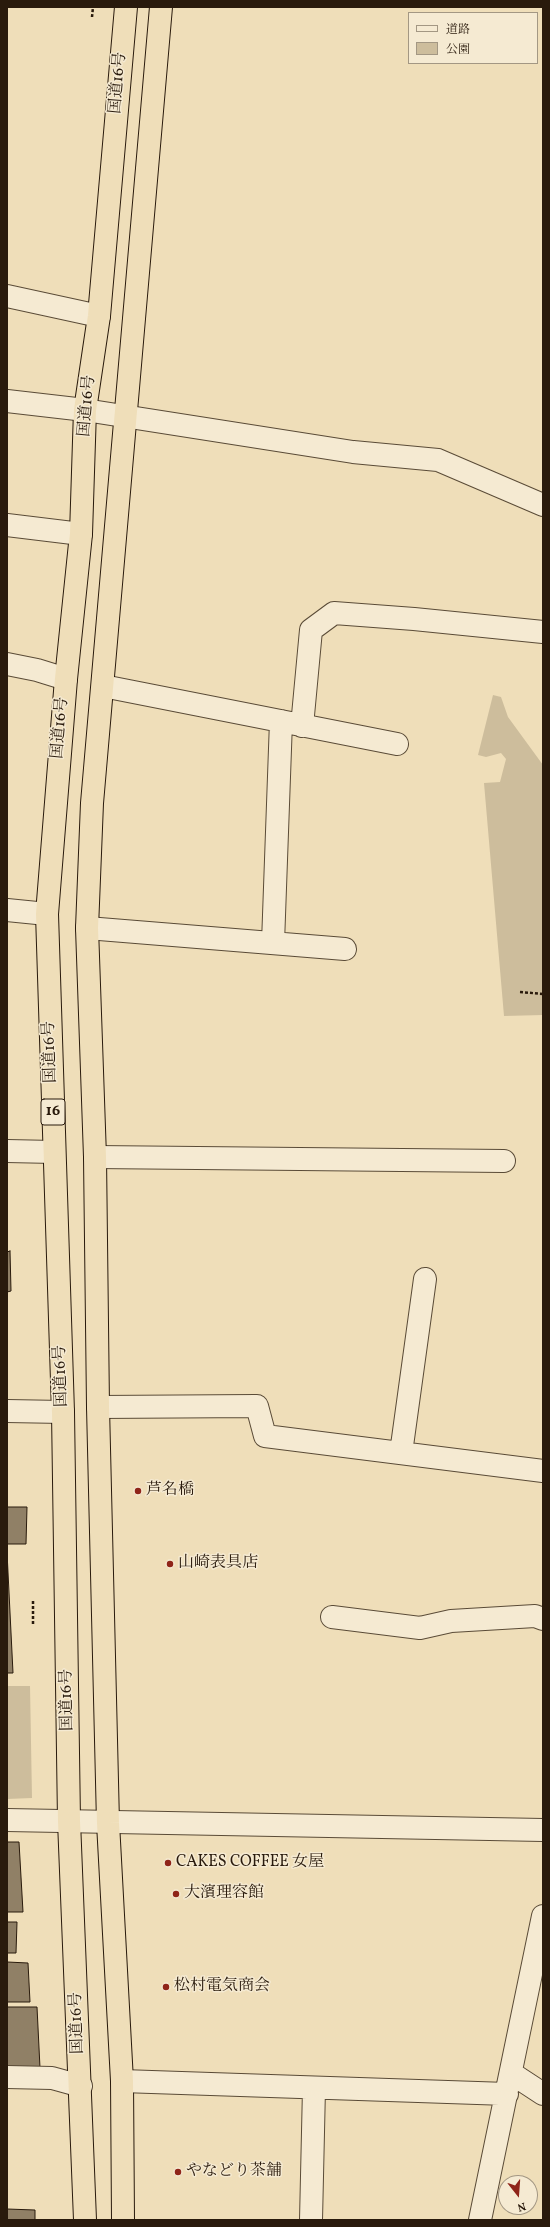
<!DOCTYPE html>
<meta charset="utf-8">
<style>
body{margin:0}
#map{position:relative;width:550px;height:2227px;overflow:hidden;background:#efdeb9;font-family:Vollkorn,"Noto Serif JP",serif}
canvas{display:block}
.frame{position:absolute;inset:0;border:8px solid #291a0c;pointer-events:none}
.legend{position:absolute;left:408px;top:12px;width:130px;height:52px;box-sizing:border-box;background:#f5ead2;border:1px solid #a39783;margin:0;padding:5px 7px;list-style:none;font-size:12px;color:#291a0c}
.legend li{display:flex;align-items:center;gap:8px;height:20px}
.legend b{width:20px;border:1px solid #a39783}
.north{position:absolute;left:498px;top:2175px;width:40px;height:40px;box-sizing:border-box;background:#f5ead2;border:1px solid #a39783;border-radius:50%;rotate:163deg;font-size:11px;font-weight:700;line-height:16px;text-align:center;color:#291a0c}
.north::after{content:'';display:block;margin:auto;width:14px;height:18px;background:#8f2418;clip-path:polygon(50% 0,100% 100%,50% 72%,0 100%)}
</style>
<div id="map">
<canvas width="550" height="2227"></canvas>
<div class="frame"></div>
<ul class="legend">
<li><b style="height:5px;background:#f5ead2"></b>道路</li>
<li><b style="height:11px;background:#cdbd9c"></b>公園</li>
</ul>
<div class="north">N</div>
</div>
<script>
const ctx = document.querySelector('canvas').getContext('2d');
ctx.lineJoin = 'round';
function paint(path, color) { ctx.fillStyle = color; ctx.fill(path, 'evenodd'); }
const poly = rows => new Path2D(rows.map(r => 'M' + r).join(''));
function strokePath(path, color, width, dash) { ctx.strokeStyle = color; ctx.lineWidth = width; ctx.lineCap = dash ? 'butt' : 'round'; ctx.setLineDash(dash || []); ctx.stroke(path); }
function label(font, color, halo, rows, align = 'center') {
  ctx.font = font + ' Vollkorn,"Noto Serif JP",serif'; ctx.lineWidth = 3; ctx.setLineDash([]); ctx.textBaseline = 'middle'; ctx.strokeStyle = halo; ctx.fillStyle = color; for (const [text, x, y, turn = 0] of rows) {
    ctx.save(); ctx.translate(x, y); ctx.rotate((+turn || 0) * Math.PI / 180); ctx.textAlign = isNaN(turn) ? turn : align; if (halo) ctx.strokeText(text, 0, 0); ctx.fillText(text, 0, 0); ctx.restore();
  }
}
paint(poly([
 [493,695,501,697,508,717,543,765,543,1015,504,1016,484,783,500,782,506,759,501,753,486,757,478,755],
 [7,1686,30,1686,32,1798,7,1799]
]), '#cdbd9c');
const building = poly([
 [10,1251,11,1291,7,1292,7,1252,10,1251],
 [7,1507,27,1507,26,1544,7,1544,7,1507],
 [7,1552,13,1673,7,1673,7,1552],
 [7,1842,19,1842,23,1912,7,1912,7,1842],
 [7,1922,17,1922,16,1953,7,1953,7,1922],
 [7,1962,28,1963,30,2002,7,2002,7,1962],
 [7,2007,37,2007,40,2068,7,2067,7,2007],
 [7,2209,35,2210,35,2220,7,2220,7,2209]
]);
paint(building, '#908066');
strokePath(building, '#291a0c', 1);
const minor = poly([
 [7,296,99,316],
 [7,401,85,410,353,452,438,460,543,505],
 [7,525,81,534],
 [7,664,37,670,66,679],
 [103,686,397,744],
 [302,726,311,630,334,613,414,619,543,632],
 [7,910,47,914],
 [87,928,345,949],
 [273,943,281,721],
 [7,1151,54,1152],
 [95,1157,504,1161],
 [98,1407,257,1406,265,1436,543,1471],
 [7,1411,63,1412],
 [401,1453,425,1279],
 [332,1617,420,1628,451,1621,535,1616,543,1619],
 [7,1820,543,1830],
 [511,2073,543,2094],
 [7,2077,52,2078,81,2086],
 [122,2081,507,2094],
 [311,2220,314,2088],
 [480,2220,543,1916]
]);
const highway = poly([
 [85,2220,69,1821,63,1412,47,914,66,679,81,534,85,410,99,316,126,7],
 [123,2220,122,2081,108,1823,98,1407,95,1157,87,928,92,803,161,7]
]);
strokePath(minor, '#5a4b37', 24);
strokePath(highway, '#291a0c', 24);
strokePath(poly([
 [92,17,93,7],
 [520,992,543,994],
 [33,1601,33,1626]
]), '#291a0c', 2.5, [3, 2]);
strokePath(minor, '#f5ead2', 22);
strokePath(highway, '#efdeb9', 22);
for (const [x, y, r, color] of [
 [138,1491,4,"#8f2418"],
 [170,1564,4,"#8f2418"],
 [168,1863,4,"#8f2418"],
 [176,1894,4,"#8f2418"],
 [166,1987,4,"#8f2418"],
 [178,2172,4,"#8f2418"]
]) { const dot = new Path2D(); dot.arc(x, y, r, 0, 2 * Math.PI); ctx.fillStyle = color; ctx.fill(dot); strokePath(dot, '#f5ead2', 1.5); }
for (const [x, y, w] of [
 [53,1112,24]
]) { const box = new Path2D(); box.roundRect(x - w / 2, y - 13, w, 26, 3); ctx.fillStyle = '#f5ead2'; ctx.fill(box); strokePath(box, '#291a0c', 1); }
label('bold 15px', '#291a0c', null, [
 ["16",53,1112]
]);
label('16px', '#291a0c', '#f5ead2', [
 ["国道16号",119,83,-85],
 ["国道16号",88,406,-85],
 ["国道16号",61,728,-85],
 ["国道16号",51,1052,-92],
 ["国道16号",62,1376,-92],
 ["国道16号",68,1700,-91],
 ["国道16号",78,2023,-92]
]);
label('16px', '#291a0c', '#f5ead2', [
 ["芦名橋",146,1491],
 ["山崎表具店",178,1564],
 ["CAKES COFFEE 女屋",176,1863],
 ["大濱理容館",184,1894],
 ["松村電気商会",174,1987],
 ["やなどり茶舗",186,2172]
], 'left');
</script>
